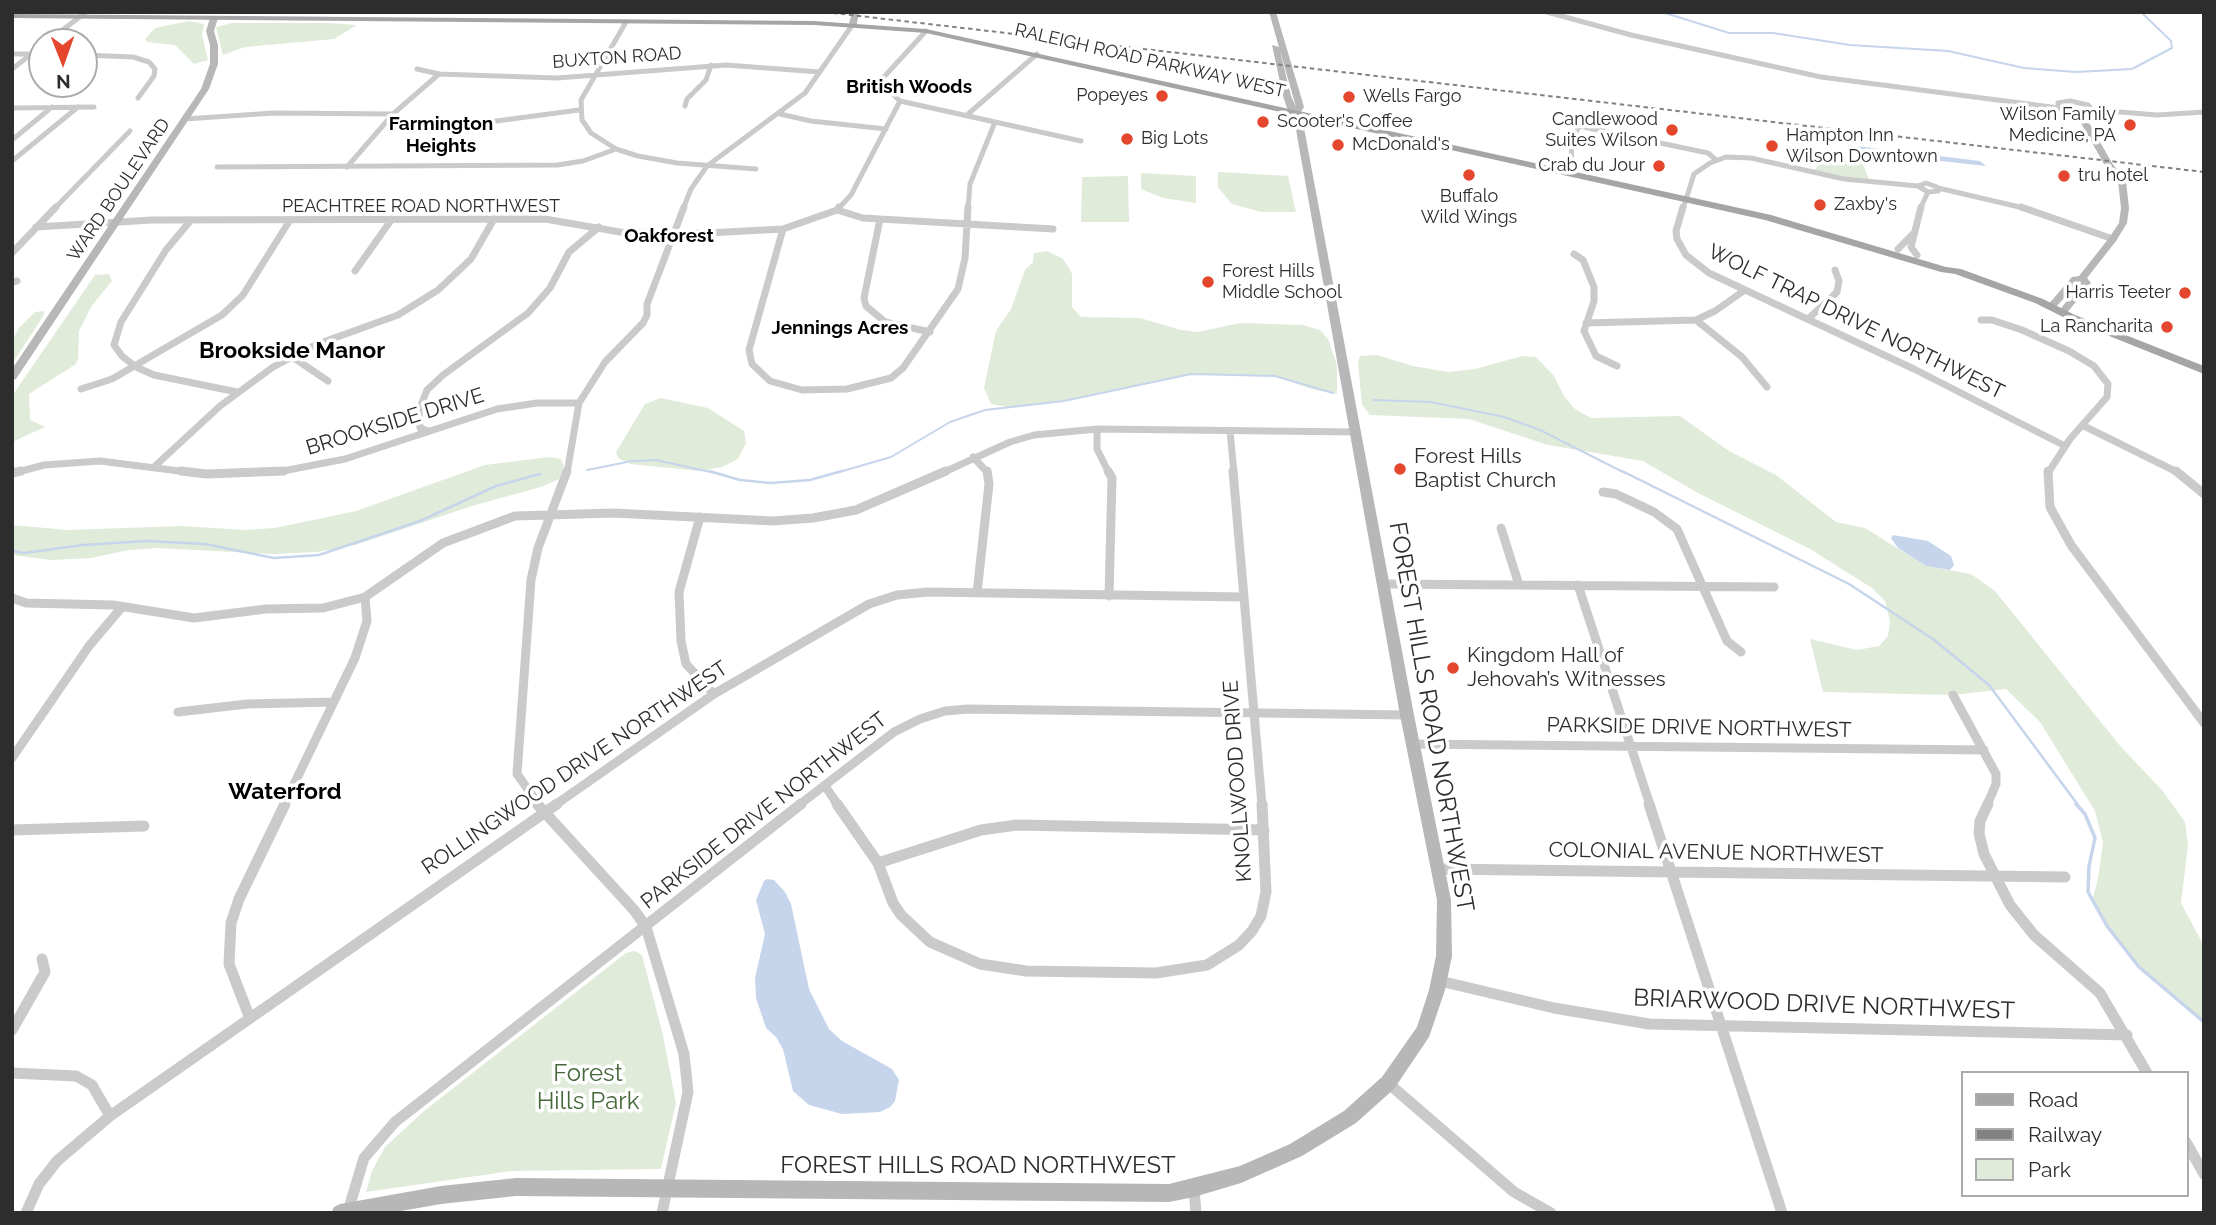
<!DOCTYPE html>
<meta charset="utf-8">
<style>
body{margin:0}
#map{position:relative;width:2216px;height:1225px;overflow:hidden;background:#fff;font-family:Raleway,sans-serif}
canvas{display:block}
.frame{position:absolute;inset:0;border:14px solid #2d2d2d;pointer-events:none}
.legend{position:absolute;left:1961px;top:1071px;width:228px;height:126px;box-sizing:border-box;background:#fff;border:2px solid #ababab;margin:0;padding:9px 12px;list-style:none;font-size:21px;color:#2d2d2d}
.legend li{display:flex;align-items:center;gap:14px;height:35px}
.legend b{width:35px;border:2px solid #ababab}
.north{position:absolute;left:28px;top:28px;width:70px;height:70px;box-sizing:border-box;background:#fff;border:2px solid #ababab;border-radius:50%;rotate:179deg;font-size:19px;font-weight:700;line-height:28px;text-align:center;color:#2d2d2d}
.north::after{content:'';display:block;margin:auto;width:24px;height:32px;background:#e4472e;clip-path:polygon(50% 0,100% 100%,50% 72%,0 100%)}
</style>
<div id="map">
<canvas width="2216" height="1225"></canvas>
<div class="frame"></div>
<ul class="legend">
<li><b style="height:9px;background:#a5a5a5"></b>Road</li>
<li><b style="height:9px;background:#828282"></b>Railway</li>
<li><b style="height:19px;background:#e0ebda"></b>Park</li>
</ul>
<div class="north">N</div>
</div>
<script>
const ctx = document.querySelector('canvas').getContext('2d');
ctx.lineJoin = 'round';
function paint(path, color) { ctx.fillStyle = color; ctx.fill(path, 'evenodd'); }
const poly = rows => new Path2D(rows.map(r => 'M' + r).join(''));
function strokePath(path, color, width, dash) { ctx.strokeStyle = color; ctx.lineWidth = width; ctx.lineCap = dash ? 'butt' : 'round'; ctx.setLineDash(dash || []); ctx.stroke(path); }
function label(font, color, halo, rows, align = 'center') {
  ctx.font = font + ' Raleway,sans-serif'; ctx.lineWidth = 7; ctx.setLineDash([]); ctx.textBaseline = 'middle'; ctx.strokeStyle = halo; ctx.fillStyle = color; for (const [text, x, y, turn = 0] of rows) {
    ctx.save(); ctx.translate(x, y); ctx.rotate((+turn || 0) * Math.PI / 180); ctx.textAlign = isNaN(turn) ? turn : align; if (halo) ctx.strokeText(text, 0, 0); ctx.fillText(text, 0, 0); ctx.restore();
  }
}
paint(poly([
 [189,21,204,24,202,35,208,60,194,64,175,45,147,42,145,39,155,28],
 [232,23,328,23,357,25,334,39,245,47,223,55,216,27],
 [1800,145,1822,153,1860,158,1869,179,1836,176,1810,169,1816,169,1822,155],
 [1218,172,1288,176,1296,212,1261,212,1232,204,1218,187],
 [1141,173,1196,176,1196,203,1163,198,1141,189],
 [1128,176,1129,222,1081,222,1082,177],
 [1047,251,1062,258,1068,266,1072,274,1072,307,1081,317,1140,318,1181,330,1198,332,1240,323,1303,325,1320,330,1328,339,1337,365,1337,394,1312,389,1275,376,1191,374,1064,401,1007,407,991,404,984,388,996,331,1011,309,1025,270,1033,262,1034,253],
 [109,274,112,281,91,307,79,331,78,359,76,364,29,394,30,420,45,427,12,442,12,396,95,275],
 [45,311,42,318,12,364,12,341,19,328,35,312],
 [1377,355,1413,366,1448,372,1475,369,1522,356,1536,357,1554,376,1564,396,1575,409,1591,418,1680,416,1729,451,1776,475,1836,522,1865,528,1926,566,1971,574,1995,591,2121,747,2162,790,2185,822,2188,845,2181,903,2204,946,2204,1021,2148,975,2118,941,2092,901,2098,879,2103,842,2095,811,2040,722,2006,689,1953,695,1823,692,1810,639,1857,650,1879,646,1888,636,1890,621,1885,601,1872,588,1810,549,1696,492,1643,461,1548,445,1469,419,1370,415,1362,405,1358,362,1360,356],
 [661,398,708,408,744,431,746,443,738,459,722,467,700,471,630,464,618,458,616,452,645,404],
 [549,457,561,459,564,466,559,479,541,487,472,506,355,545,317,552,273,554,157,548,129,550,91,558,51,560,12,555,12,525,68,530,182,526,245,530,275,528,356,511,485,465],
 [635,951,642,955,663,1035,676,1103,661,1169,511,1171,366,1192,372,1171,385,1147,424,1111,626,953]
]), '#e0ebda');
paint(poly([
 [1848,145,1980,161,1986,166,1851,151],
 [1893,535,1928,541,1951,556,1954,565,1950,570,1926,566,1898,548,1891,538],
 [767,879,774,880,785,892,791,904,809,989,829,1029,842,1041,892,1069,899,1080,895,1101,890,1107,880,1112,842,1114,809,1105,793,1091,783,1049,776,1037,766,1028,756,998,755,978,765,934,756,900,764,881]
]), '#c6d5eb');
strokePath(poly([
 [1662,12,1729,33,1773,33,1850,45,1948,51,2024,68,2076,72,2132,69,2172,48,2171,41,2141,12],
 [1374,400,1431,402,1504,417,1540,430,1625,473],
 [587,470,632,461,656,460,715,473],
 [836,473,891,457,950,422,985,410,1064,401,1191,374,1275,376,1333,393]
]), '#c6d5eb', 2);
strokePath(poly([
 [709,471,740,480,771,483,810,480,842,471],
 [1622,471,1849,584,1933,639,1989,685,2078,805],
 [12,551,24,553,83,545,146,541,205,544,274,558,319,555,420,521,496,486,540,474]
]), '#c6d5eb', 2.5);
strokePath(poly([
 [2076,804,2085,814,2095,838,2089,866,2088,892,2107,926,2139,967,2204,1022]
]), '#c6d5eb', 3.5);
strokePath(poly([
 [1547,12,1631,35,1821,77,2059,108],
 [626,22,581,100,582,120,591,133,616,149,638,156,677,163,756,169],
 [47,42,86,12],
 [12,54,42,54],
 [84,55,133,57,149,62,155,69,154,76,138,98],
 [12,69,42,46],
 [417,69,439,74,557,78,726,65,820,72],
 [900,101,1081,141],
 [2070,101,2088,105,2096,113,2081,116,2059,108,2058,103,2070,101],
 [685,106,687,99,706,80,711,65],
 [12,108,94,107],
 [2095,110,2157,115,2204,112],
 [780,114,811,121,886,129],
 [967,115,1037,54],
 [185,119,274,113,393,114],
 [481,123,579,110],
 [12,140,52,107],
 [12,161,78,107],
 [217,167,558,165,583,161,616,149],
 [347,167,393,114,439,74],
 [1568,172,1572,164,1571,143,1579,126,1708,153,1716,160],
 [1926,183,1937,187,1938,191,1928,192,1918,186,1926,183],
 [1938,188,2028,209],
 [54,209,130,131],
 [683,209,691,189,707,166,805,93,853,24],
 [838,209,851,195,900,101,883,85,883,78,926,31],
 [968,209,970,184,995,122],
 [1683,209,1694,174,1710,163,1726,157,1751,158,1844,179,1918,186],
 [1920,209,1928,192]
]), '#cacaca', 5);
strokePath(poly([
 [1683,207,1676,231,1677,239,1686,255,1709,273,1914,369,2065,446],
 [2021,207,2113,239],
 [837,210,839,207],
 [880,219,864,298,866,306,885,322,930,332],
 [191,220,166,250,121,322,114,345,122,356,136,367,154,375,237,392],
 [36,227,152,220,545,219,620,232,707,233,783,229,837,210,863,218,1053,229],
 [783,229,749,350,752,364,770,381,802,390,847,389,891,378,903,368,958,289,965,258,968,207],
 [1898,249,1913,234],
 [12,253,56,207],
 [1574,254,1583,260,1594,287,1594,301,1584,331,1596,356,1617,366],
 [1917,255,1911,247,1921,207],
 [355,271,392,219],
 [12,282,17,281],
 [1808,319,1837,292,1839,281,1835,270],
 [1696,320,1742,357,1767,387],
 [1981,320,1992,320,2022,330,2069,351,2094,366,2108,384,2107,397,2070,439,2048,473],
 [1586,323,1696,320,1715,311,1745,290],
 [291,356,328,381],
 [81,389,112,379,222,315,243,295,290,220],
 [2084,426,2179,473],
 [1097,429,1097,449,1109,473],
 [429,431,420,428,419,410,427,390,443,375,528,313,550,288,569,252,599,227],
 [1230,431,1234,473],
 [973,457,988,473],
 [154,467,220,406,273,367,315,345,398,315,438,290,471,259,494,219],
 [14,473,44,465,100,461,195,473],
 [243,473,283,471,345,459,497,409,537,403,579,403],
 [567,473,579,403,605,362,643,323,647,315,647,304,684,207],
 [942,473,1010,442,1034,435,1097,429,1356,432]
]), '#cacaca', 7);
strokePath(poly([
 [181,471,207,474,284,471],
 [1108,471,1112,478,1109,596],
 [1233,471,1262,805],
 [2048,471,2050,507,2071,545,2204,723],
 [2176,471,2204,494],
 [12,473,21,471],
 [1603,492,1616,494,1654,512,1677,529,1727,641,1741,652],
 [700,517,679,592,681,641,686,664,714,694],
 [1501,528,1519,585],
 [1383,584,1774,587],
 [1578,585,1650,805],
 [977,593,989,484,987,471],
 [12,598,26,603,113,605,194,618,266,609,323,608,365,597,443,543,515,516,613,513,773,521,813,518,856,510,946,471],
 [1953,695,1996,774,1996,784,1987,805],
 [178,712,247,704,334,702],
 [1413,744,1984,750],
 [12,758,89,646,122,607],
 [825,786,838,805],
 [284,805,355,658,367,621,365,597],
 [539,805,517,774,531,580,538,548,567,471],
 [555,805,714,694,869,604,897,595,928,592,1243,597],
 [799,805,894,732,920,719,945,711,968,709,1407,715]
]), '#cacaca', 9);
strokePath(poly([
 [537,804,634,910,646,927,684,1054,688,1092,662,1213],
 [837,804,878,863,893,903,901,915,930,942,980,964,1026,971,1156,973,1207,965,1239,945,1252,931,1261,916,1266,892,1262,804],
 [1649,804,1782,1213],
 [1988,804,1980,821,1979,833,1984,854,2010,905,2034,935,2100,993,2147,1073],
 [12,830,144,826],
 [878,863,981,830,1017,825,1264,830],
 [1438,869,2065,877],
 [1440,981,1554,1008,1649,1024,2127,1035],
 [249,1016,229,964,231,923,239,899,285,804],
 [12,1030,45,972,42,959],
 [12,1073,76,1076,92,1085,110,1116],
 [1388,1083,1514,1192,1551,1213],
 [2186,1142,2204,1174],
 [1194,1188,1196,1213],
 [348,1211,364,1158,395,1122,801,804],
 [26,1213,39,1184,57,1161,110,1116,557,804]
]), '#cacaca', 11);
paint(poly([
 [852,12,859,12,857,24,853,26,849,24,852,12],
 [1269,12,1276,12,1304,107,1301,112,1414,715,1451,900,1452,956,1445,990,1429,1037,1394,1089,1356,1123,1302,1156,1241,1183,1194,1197,1169,1202,516,1196,441,1204,390,1213,331,1213,334,1207,340,1204,441,1186,516,1178,1169,1184,1240,1166,1290,1144,1344,1111,1382,1077,1417,1027,1429,990,1436,956,1437,900,1400,715,1293,113,1287,108,1283,96,1272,45,1279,47,1291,96,1296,107,1269,12],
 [214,16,218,18,214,31,218,45,218,64,209,89,16,379,12,380,12,369,201,89,210,64,210,45,206,31,210,18,214,16],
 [2078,114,2084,114,2112,163,2126,181,2129,208,2127,223,2116,241,2087,278,2091,283,2066,314,2063,315,2058,312,2081,283,2080,281,2055,308,2049,308,2047,306,2072,277,2079,276,2109,238,2119,223,2121,208,2118,181,2104,164,2077,116,2078,114]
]), '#b7b7b7');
paint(poly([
 [12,14,814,21,926,29,1771,215,1946,267,1961,269,2043,299,2075,315,2204,366,2204,374,2067,319,2035,303,1955,274,1941,272,1765,220,926,33,814,25,12,18,12,14]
]), '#a5a5a5');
strokePath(poly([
 [825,12,2204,172]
]), '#828282', 2, [4.5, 3.5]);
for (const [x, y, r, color] of [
 [1162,96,7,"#e4472e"],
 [1349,97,7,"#e4472e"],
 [1263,122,7,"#e4472e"],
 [2130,125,7,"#e4472e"],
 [1672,130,7,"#e4472e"],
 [1127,139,7,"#e4472e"],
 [1338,145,7,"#e4472e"],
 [1772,146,7,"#e4472e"],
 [1659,166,7,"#e4472e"],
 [1469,175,7,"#e4472e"],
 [2064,176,7,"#e4472e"],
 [1820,205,7,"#e4472e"],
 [1208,282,7,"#e4472e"],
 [2185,293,7,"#e4472e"],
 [2167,327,7,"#e4472e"],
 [1400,469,7,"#e4472e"],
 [1453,668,7,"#e4472e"]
]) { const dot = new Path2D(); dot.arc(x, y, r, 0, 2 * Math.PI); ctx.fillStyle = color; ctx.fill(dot); strokePath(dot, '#fff', 2.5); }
label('18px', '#2d2d2d', '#fff', [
 ["BUXTON ROAD",617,58,-4],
 ["RALEIGH ROAD PARKWAY WEST",1150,61,13],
 ["WARD BOULEVARD",119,190,-56],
 ["PEACHTREE ROAD NORTHWEST",421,207]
]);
label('18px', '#2d2d2d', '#fff', [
 ["Popeyes",1148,96,"right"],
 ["Wells Fargo",1363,97],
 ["Wilson Family",2116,115,"right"],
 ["Medicine, PA",2116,136,"right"],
 ["Candlewood",1658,120,"right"],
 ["Suites Wilson",1658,141,"right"],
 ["Scooter's Coffee",1277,122],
 ["Hampton Inn",1786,136],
 ["Wilson Downtown",1786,157],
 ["Big Lots",1141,139],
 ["McDonald's",1352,145],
 ["Crab du Jour",1645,166,"right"],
 ["tru hotel",2078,176],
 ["Buffalo",1469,197,"center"],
 ["Wild Wings",1469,218,"center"],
 ["Zaxby's",1834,205],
 ["Forest Hills",1222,272],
 ["Middle School",1222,293],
 ["Harris Teeter",2171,293,"right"],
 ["La Rancharita",2153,327,"right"]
], 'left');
label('bold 19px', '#000', '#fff', [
 ["British Woods",909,87],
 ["Farmington",441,124],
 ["Heights",441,146],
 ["Oakforest",669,236],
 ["Jennings Acres",840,328]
]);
label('21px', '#2d2d2d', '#fff', [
 ["WOLF TRAP DRIVE NORTHWEST",1856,322,26],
 ["BROOKSIDE DRIVE",395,422,-17],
 ["PARKSIDE DRIVE NORTHWEST",1699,728,1],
 ["ROLLINGWOOD DRIVE NORTHWEST",575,768,-34],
 ["KNOLLWOOD DRIVE",1238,781,-94],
 ["PARKSIDE DRIVE NORTHWEST",764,811,-38],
 ["COLONIAL AVENUE NORTHWEST",1716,853,1]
]);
label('21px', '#2d2d2d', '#fff', [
 ["Forest Hills",1414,457],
 ["Baptist Church",1414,481],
 ["Kingdom Hall of",1467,656],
 ["Jehovah’s Witnesses",1467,680]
], 'left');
label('bold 23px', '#000', '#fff', [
 ["Brookside Manor",292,351],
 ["Waterford",285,792]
]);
label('24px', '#2d2d2d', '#fff', [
 ["FOREST HILLS ROAD NORTHWEST",1431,717,80],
 ["BRIARWOOD DRIVE NORTHWEST",1824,1005,2],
 ["FOREST HILLS ROAD NORTHWEST",978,1166]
]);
label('24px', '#46683b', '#fff', [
 ["Forest",588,1074],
 ["Hills Park",588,1102]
]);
</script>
